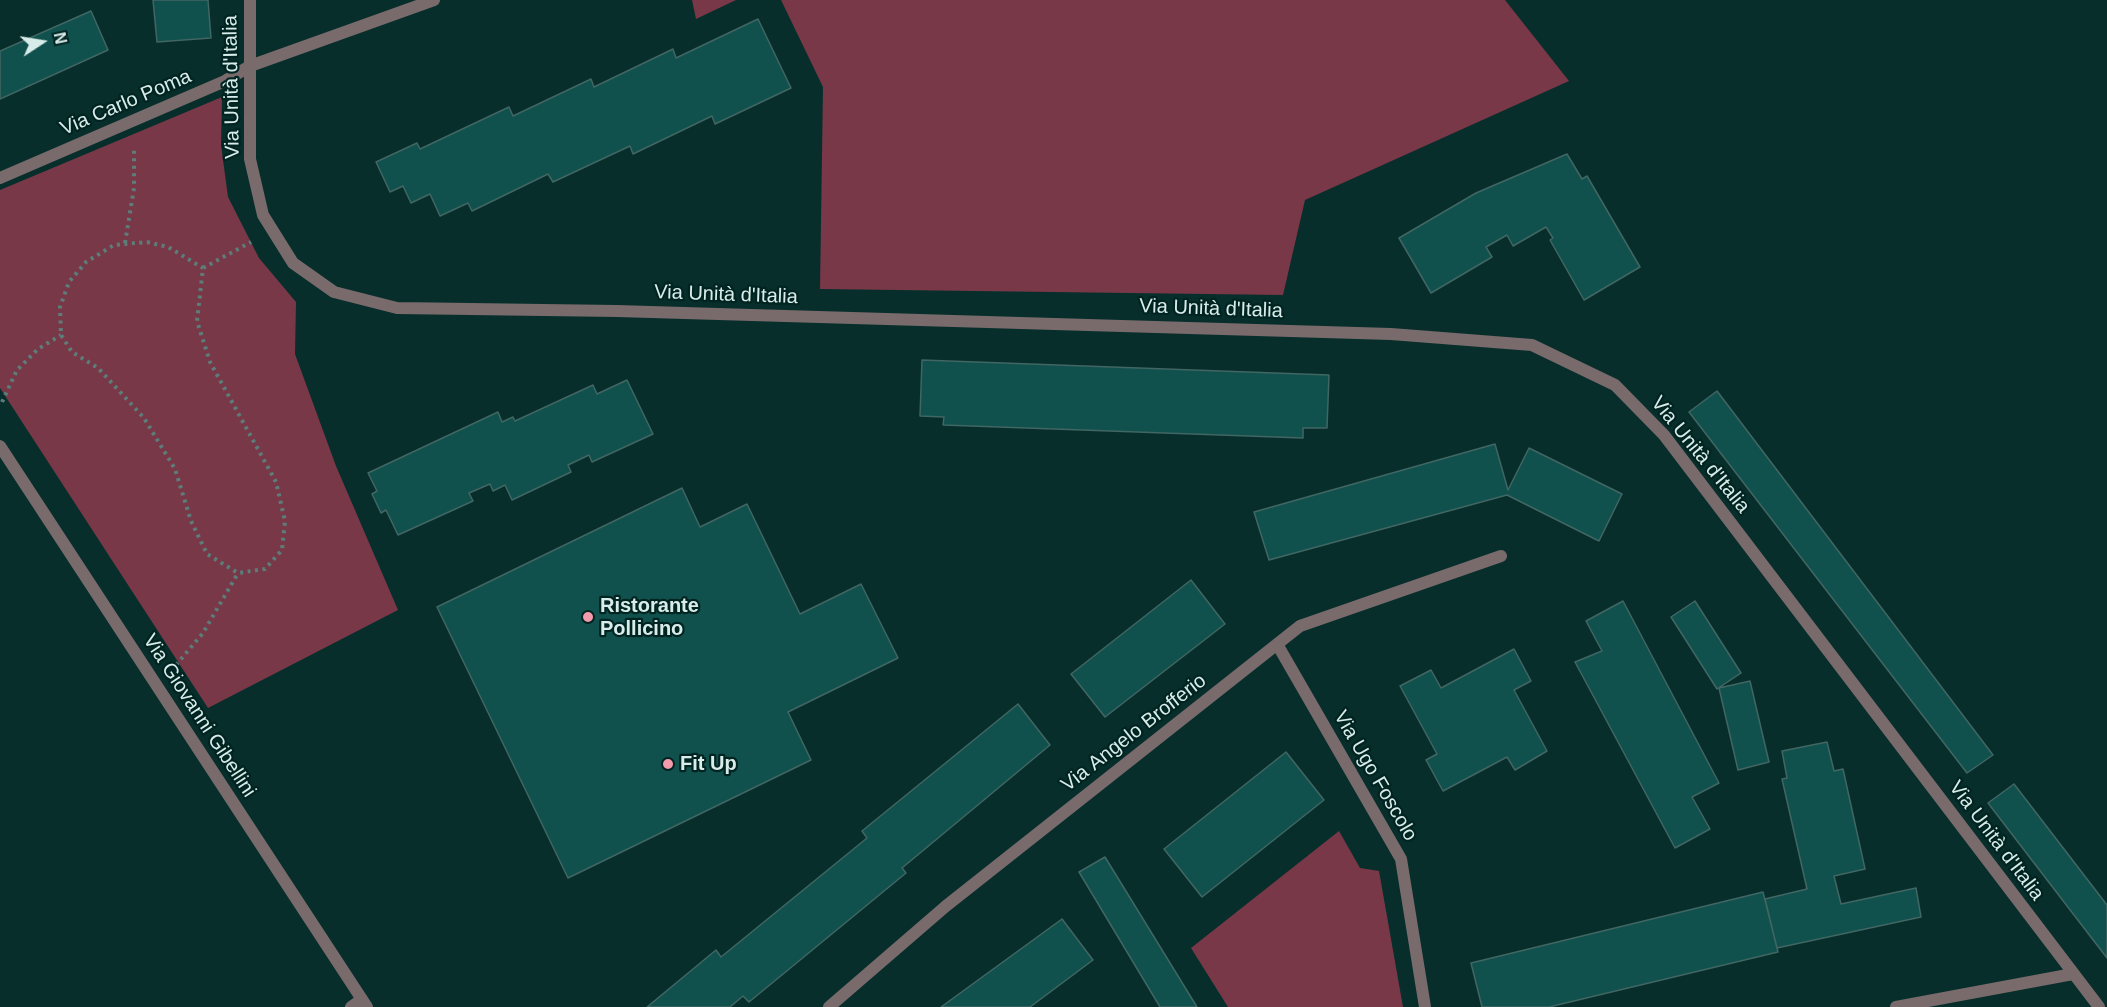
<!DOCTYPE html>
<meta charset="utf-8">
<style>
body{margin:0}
#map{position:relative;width:2107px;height:1007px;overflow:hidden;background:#072e2b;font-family:Helvetica,sans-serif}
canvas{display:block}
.north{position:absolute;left:12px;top:12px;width:60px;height:60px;-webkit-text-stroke:4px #002421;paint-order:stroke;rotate:78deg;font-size:16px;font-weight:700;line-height:24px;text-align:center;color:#d8ecea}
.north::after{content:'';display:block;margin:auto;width:21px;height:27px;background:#d8ecea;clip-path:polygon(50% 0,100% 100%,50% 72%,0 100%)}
</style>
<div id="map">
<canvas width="2107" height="1007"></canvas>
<div class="north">N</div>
</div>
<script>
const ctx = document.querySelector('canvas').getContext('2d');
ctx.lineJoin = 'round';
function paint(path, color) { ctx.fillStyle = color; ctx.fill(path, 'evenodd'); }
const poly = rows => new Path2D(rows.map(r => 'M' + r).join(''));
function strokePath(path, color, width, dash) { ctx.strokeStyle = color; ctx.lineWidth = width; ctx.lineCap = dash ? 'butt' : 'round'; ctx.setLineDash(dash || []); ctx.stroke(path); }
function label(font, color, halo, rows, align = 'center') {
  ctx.font = font + ' Helvetica,sans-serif'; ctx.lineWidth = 4.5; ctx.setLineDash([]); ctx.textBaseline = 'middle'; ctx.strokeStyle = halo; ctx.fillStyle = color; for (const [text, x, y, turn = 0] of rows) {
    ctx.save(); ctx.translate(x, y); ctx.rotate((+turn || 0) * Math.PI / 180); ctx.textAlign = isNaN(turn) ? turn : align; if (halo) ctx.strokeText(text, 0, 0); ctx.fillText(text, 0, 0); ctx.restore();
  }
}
paint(poly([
 [692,0,736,0,696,19],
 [781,0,1505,0,1569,81,1305,200,1283,295,820,289,823,87],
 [222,97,221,145,228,197,259,258,296,302,295,354,336,466,398,610,208,708,0,388,0,190],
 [1339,831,1360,868,1379,871,1403,1007,1228,1007,1191,948]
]), '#783847');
const building = poly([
 [153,0,208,0,211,38,157,42,153,0],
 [91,11,108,50,0,99,0,51,91,11],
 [758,19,791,88,715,124,712,116,633,154,630,146,553,182,548,174,472,211,468,203,440,216,430,194,411,203,403,186,390,192,376,162,417,143,420,149,509,107,513,116,591,79,594,87,673,49,676,58,758,19],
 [1567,154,1582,179,1587,176,1640,267,1584,300,1550,240,1553,238,1546,227,1513,246,1507,235,1486,247,1492,257,1431,293,1399,238,1476,193,1567,154],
 [922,360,1329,375,1327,428,1303,428,1303,438,943,425,944,417,920,416,922,360],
 [627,380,653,434,592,462,589,455,568,465,571,472,512,500,505,485,493,491,490,484,469,493,473,501,398,535,386,510,381,513,372,494,377,491,368,473,498,412,502,422,513,417,515,421,593,385,597,394,627,380],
 [1717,391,1993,755,1967,773,1689,412,1717,391],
 [1495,444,1508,490,1529,448,1622,494,1599,541,1507,495,1269,560,1254,512,1495,444],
 [682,488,700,527,747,504,800,614,861,584,898,658,788,712,811,760,568,878,437,607,682,488],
 [1191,580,1225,624,1105,717,1071,674,1191,580],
 [1623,601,1719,783,1692,797,1710,829,1675,848,1575,662,1602,651,1586,621,1623,601],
 [1695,601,1741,673,1717,689,1671,617,1695,601],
 [1514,649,1531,681,1514,690,1547,751,1515,770,1507,757,1443,791,1426,760,1437,754,1400,686,1431,670,1441,688,1514,649],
 [1750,681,1769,762,1738,770,1719,688,1750,681],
 [1018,704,1050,745,902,868,906,873,749,1002,743,996,730,1007,647,1007,716,950,721,957,867,838,862,831,1018,704],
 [1827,742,1834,771,1843,769,1865,869,1834,876,1841,904,1916,888,1921,917,1777,948,1765,899,1807,889,1782,779,1787,778,1782,751,1827,742],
 [1286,752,1324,800,1202,897,1164,849,1286,752],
 [2014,784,2107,905,2107,958,1988,803,2014,784],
 [1105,857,1197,1007,1160,1007,1079,872,1105,857],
 [1763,892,1778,952,1549,1007,1482,1007,1471,963,1763,892],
 [1062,919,1093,960,1030,1007,941,1007,1062,919]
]);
paint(building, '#11514d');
strokePath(building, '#416663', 1.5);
strokePath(poly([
 [147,242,168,247,203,268,197,321,210,362,276,482,285,521,282,550,265,569,238,573,207,554,191,521,175,469,144,418,98,368,72,352,61,335,60,307,69,282,86,262,114,245,147,242],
 [125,243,134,188,134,147],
 [203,268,251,242],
 [2,402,17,370,38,349,61,335],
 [176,665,203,633,238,573]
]), '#5d7d7a', 4, [3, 4.5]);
strokePath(poly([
 [250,0,250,159,263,215,293,263,334,292,397,308,617,311,1391,334,1532,345,1615,385,1664,435,2099,1007],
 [0,178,225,81,250,66,434,0],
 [0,446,367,1007],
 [1277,644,1401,859,1425,1007],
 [351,1007,362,999],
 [829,1007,946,906,1300,626,1501,556],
 [1896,1007,2073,974]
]), '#796a6c', 12);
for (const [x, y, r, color] of [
 [588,617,6,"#f39aac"],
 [668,764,6,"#f39aac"]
]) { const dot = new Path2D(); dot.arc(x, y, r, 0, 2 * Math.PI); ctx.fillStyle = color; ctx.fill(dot); strokePath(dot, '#002421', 2); }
label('20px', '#d8ecea', '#002421', [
 ["Via Unità d'Italia",232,87,-91],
 ["Via Carlo Poma",126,103,-23],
 ["Via Unità d'Italia",726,295,2],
 ["Via Unità d'Italia",1211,309,2],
 ["Via Unità d'Italia",1700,455,51],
 ["Via Giovanni Gibellini",199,716,57],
 ["Via Angelo Brofferio",1134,733,-38],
 ["Via Ugo Foscolo",1375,776,60],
 ["Via Unità d'Italia",1996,841,53]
]);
label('bold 20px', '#d8ecea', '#002421', [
 ["Ristorante",600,606],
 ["Pollicino",600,629],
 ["Fit Up",680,764]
], 'left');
</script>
